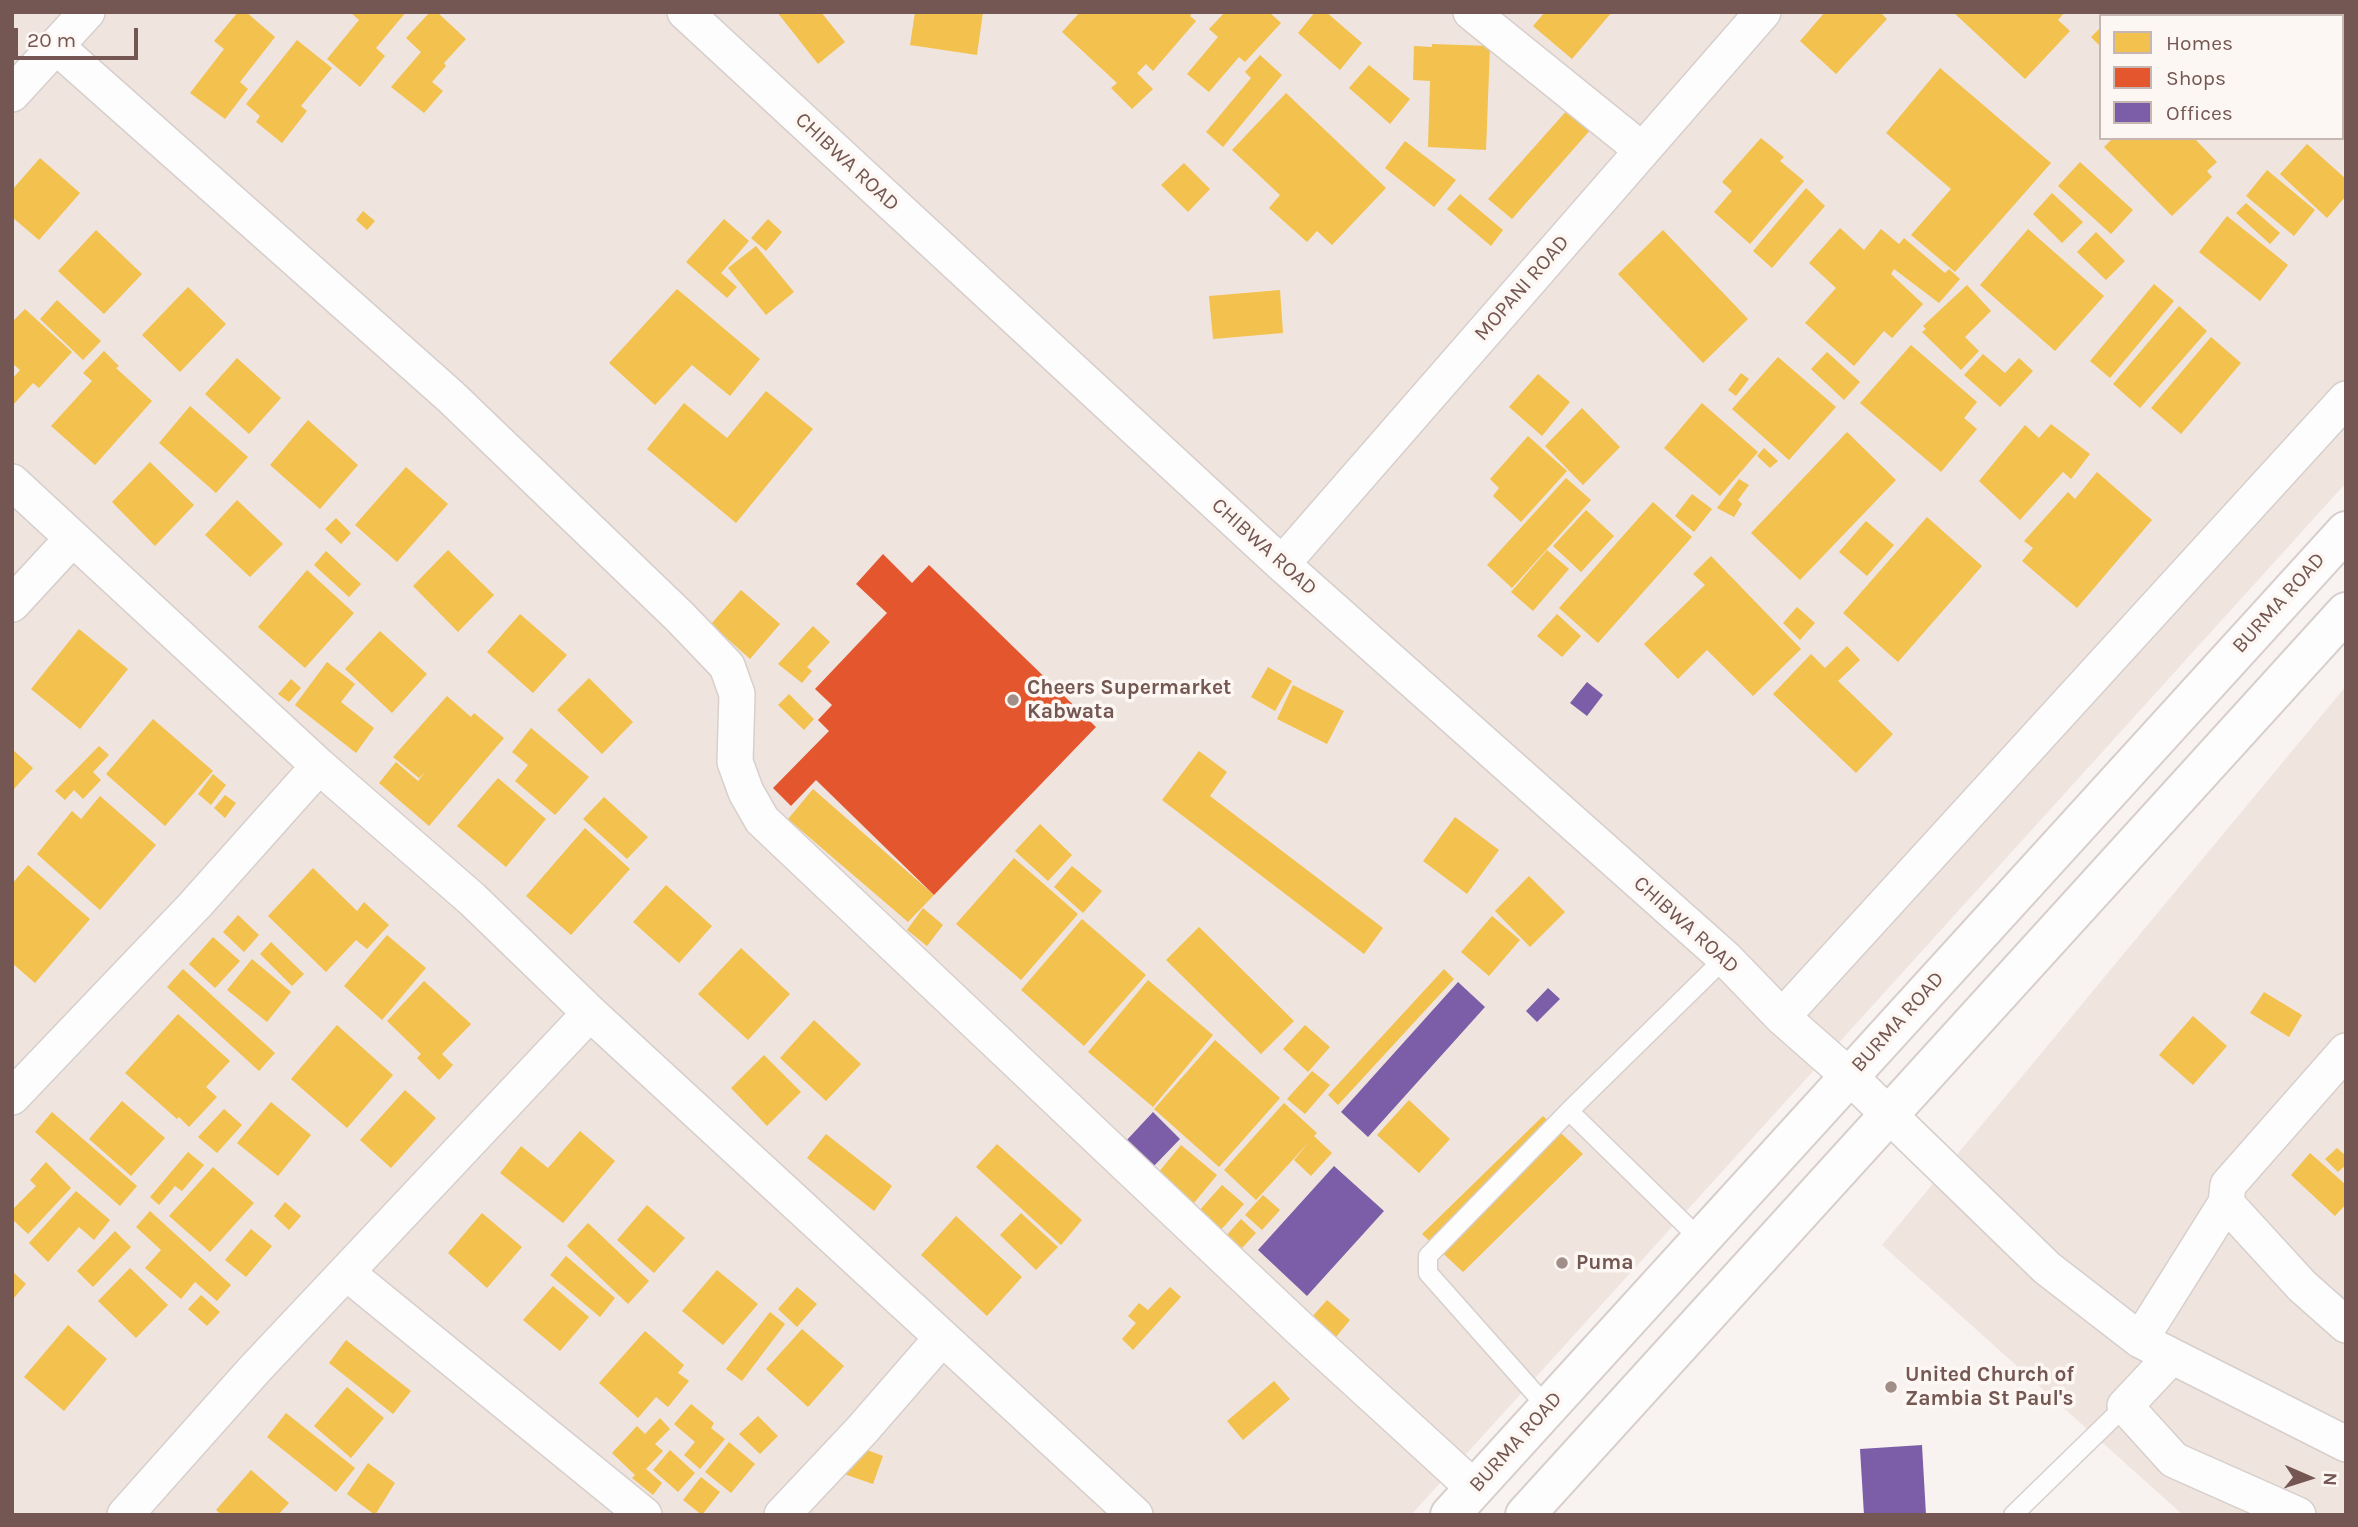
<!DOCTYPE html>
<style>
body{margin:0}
#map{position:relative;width:2358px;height:1527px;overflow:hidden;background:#f8f3f0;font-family:Karla,sans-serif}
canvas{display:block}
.frame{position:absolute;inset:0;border:14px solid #745752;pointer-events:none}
.legend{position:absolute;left:2099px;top:14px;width:245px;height:126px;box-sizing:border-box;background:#fdf7f3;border:2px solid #c6b7b3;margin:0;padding:9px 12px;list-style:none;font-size:21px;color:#745752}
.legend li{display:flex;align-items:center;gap:14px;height:35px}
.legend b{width:35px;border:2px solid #c6b7b3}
.north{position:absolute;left:2274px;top:1443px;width:70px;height:70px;-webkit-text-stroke:5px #fdf7f3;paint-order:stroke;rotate:93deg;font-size:19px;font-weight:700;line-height:28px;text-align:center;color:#745752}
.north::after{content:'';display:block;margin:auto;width:24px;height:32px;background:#745752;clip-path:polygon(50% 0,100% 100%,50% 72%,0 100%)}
.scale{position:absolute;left:14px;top:28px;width:124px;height:32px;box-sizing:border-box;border:4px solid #745752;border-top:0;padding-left:9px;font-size:21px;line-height:24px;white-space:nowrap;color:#745752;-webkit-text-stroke:5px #fdf7f3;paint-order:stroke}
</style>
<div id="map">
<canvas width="2358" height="1527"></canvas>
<div class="frame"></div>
<ul class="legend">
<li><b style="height:19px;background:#f2c14e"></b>Homes</li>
<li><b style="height:19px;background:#e4572e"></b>Shops</li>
<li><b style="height:19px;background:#7b5ea7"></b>Offices</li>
</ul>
<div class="north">N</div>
<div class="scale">20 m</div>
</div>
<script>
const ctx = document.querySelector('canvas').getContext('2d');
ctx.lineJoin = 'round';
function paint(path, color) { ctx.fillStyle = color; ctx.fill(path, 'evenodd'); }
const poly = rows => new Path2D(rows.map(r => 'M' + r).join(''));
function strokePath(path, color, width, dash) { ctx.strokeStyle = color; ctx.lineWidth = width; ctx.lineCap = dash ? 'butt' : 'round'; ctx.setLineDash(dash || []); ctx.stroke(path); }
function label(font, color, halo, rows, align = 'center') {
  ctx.font = font + ' Karla,sans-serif'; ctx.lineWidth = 7; ctx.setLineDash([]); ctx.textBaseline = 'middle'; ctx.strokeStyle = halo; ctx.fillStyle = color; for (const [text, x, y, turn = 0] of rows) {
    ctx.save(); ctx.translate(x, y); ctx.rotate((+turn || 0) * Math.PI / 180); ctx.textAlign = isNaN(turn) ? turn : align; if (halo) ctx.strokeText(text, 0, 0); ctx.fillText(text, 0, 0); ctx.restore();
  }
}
paint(poly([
 [12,12,2346,12,2346,483,1411,1515,12,1515],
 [2101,16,2342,16,2342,138,2101,138],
 [2346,686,2346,1515,2183,1515,1882,1245]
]), '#f0e4df');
paint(poly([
 [238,12,246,12,275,37,240,82,248,89,225,119,190,93,224,49,214,41],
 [350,12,406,12,376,48,385,56,360,87,327,59,359,20],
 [430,12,437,12,466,39,444,63,446,66,432,82,443,91,424,113,391,87,421,52,406,38],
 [777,12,821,12,845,42,818,64],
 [915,12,983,12,977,55,910,45],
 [1080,12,1193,12,1190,16,1196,21,1153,71,1146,64,1137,73,1153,89,1132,109,1111,88,1117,83,1062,32],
 [1225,12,1269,12,1281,23,1245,62,1239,57,1209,92,1187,74,1218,37,1209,29],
 [1315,12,1326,12,1362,43,1340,70,1298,33],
 [1545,12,1612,12,1572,59,1533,26],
 [1825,12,1880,12,1887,19,1836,74,1800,41],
 [1953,12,2065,12,2058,20,2070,31,2025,79],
 [2114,12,2154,12,2158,16,2111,16],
 [2253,12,2287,12,2291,16,2250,16],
 [2346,12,2346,48,2342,44,2342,15],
 [2101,27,2101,47,2091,37],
 [297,40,332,68,301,106,307,111,282,143,256,122,260,116,246,104],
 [1432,44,1490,46,1486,150,1428,147,1430,81,1413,80,1414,46,1432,47],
 [1260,55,1282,75,1223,147,1206,132,1251,78,1245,72],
 [2342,63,2346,66,2346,113,2342,117],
 [1369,65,1410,99,1390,124,1349,88],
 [1940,68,2051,163,1955,272,1911,235,1951,189,1886,133],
 [1286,93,1386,188,1332,245,1317,231,1307,242,1269,208,1280,195,1232,150],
 [1569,108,1592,128,1512,219,1488,199],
 [1761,138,1784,157,1780,161,1804,181,1750,244,1714,212,1732,191,1722,182],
 [2113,138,2194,138,2217,162,2207,171,2212,177,2172,216,2104,147],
 [1405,141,1456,180,1434,207,1385,168],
 [2307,144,2346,179,2346,196,2327,218,2280,174],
 [40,158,80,193,39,240,12,217,12,190],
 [2080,162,2133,210,2111,234,2058,186],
 [1184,163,1210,189,1188,212,1161,185],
 [2267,170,2315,210,2294,236,2246,196],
 [1806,188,1825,206,1772,268,1753,251],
 [2052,193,2083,222,2062,243,2033,214],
 [1460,194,1503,230,1491,246,1447,209],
 [2246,203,2280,233,2270,244,2236,213],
 [363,211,375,221,367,230,356,220],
 [2227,216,2288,265,2260,301,2199,252],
 [724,219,749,241,721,273,737,287,727,298,686,262],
 [768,219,782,232,766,251,751,238],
 [1840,228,1864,250,1881,229,1899,244,1904,238,1945,273,1949,269,1960,279,1939,303,1894,269,1891,274,1923,304,1892,338,1884,331,1854,366,1805,323,1836,288,1809,263],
 [2028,229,2104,296,2055,351,1980,285],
 [96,230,142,274,104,314,58,271],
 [1663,230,1748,319,1703,363,1618,274],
 [2096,232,2125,261,2106,280,2077,252],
 [756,246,794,292,766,315,728,268],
 [2154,284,2174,301,2110,378,2090,361],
 [1967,285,1991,311,1965,337,1979,351,1961,370,1922,332,1926,329,1923,326],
 [188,287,226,324,180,372,142,335],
 [677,289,760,359,730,396,692,365,655,405,609,363],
 [1280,290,1283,333,1213,339,1209,296],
 [57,300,101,341,83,360,40,319],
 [2179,306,2207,331,2140,408,2113,384],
 [25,309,72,352,39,388,33,383,12,406,12,379,20,370,12,363,12,322],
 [2211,337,2241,363,2181,434,2151,408],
 [1911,345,1977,402,1964,418,1977,429,1941,472,1860,403],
 [104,351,119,366,116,368,152,401,95,465,51,426,92,381,83,373],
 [1827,352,1860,382,1844,400,1811,369],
 [1983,354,2005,373,2019,358,2033,371,2000,407,1964,375],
 [1778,357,1836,407,1789,460,1732,409],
 [237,358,281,398,249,434,205,394],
 [1741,373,1749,379,1736,396,1728,390],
 [1538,374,1570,402,1542,436,1509,407],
 [766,391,813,429,736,523,647,449,684,403,727,438],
 [1702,403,1758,452,1720,496,1664,448],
 [190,406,248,457,216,493,159,443],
 [1582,408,1620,447,1583,485,1545,446],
 [308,420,358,465,320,509,270,465],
 [2051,424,2090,454,2071,479,2063,472,2020,520,1979,481,2025,425,2039,438],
 [1847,432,1896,480,1800,580,1751,533],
 [1528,436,1567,471,1521,522,1493,496,1499,488,1490,479],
 [1764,448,1778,461,1770,468,1757,456],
 [150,462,194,505,155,546,112,502],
 [406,467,448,504,397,562,355,525],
 [2097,472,2152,520,2077,608,2022,561,2033,548,2024,541,2068,492,2075,499],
 [1566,478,1591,500,1512,588,1487,565],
 [1739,479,1749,485,1738,500,1742,504,1734,517,1717,508],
 [1692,494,1712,509,1694,532,1675,516],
 [237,500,283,544,250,577,205,535],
 [1653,502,1692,537,1598,643,1559,608],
 [1586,510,1614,536,1581,572,1553,546],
 [1927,517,1982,566,1898,662,1843,613],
 [336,518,351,533,341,544,325,529],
 [1866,521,1894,545,1867,576,1839,552],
 [448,550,494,595,458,632,413,586],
 [1547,550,1569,569,1533,611,1511,592],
 [326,551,361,584,349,597,314,565],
 [1711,556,1801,649,1753,696,1707,650,1678,679,1644,644,1705,585,1693,574],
 [307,570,354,613,305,668,258,627],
 [741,590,780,624,750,659,711,624],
 [1797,607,1815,623,1800,640,1783,623],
 [520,614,567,655,533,693,487,652],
 [1557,614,1581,636,1562,657,1537,636],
 [813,626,830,642,807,667,812,671,802,683,778,664],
 [79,629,128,669,80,729,31,689],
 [380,631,427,674,392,713,345,669],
 [1847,646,1860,660,1838,681,1893,734,1856,773,1773,694,1811,654,1825,668],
 [327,662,355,684,341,702,374,728,356,753,295,705],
 [1268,667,1292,681,1275,711,1251,697],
 [589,678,633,722,602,754,557,710],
 [291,679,301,688,289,702,278,694],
 [1293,685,1344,711,1327,744,1277,719],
 [789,694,814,719,804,730,778,705],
 [447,696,471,717,474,713,504,738,429,826,379,783,396,762,418,781,425,772,419,778,393,757],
 [153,719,213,771,165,826,106,774],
 [531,728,589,777,555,815,515,781,528,765,512,752],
 [99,746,109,755,93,772,101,780,83,799,74,790,65,800,55,791],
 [12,749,33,768,12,791],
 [1199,751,1227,772,1210,796,1383,928,1364,954,1162,800],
 [213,774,226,785,211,805,198,794],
 [498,778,546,819,506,867,457,826],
 [813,789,934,895,908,922,788,819],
 [225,795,236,803,225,818,214,808],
 [100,796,156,845,100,910,37,854,72,811,81,819],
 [604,797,648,837,627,859,583,819],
 [1455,817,1499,850,1467,894,1423,861],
 [1040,824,1072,855,1048,881,1015,851],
 [585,828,630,869,571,935,526,896],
 [1014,858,1078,914,1021,980,956,924],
 [28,865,90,919,35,983,12,963,12,884],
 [1072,866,1102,891,1083,913,1054,887],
 [313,868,357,911,364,902,389,925,367,949,356,940,326,972,268,916],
 [1529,876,1565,912,1530,947,1495,911],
 [666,885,712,926,679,963,633,922],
 [923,908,943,925,927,946,907,930],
 [238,915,259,935,244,952,223,932],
 [1492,916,1520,940,1489,976,1461,952],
 [1082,919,1146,975,1084,1046,1021,990],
 [1199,927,1294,1021,1261,1054,1166,960],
 [387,935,426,968,382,1020,344,986],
 [213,937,240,961,215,988,189,964],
 [271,942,304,974,292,986,260,954],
 [741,948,790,994,748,1040,698,994],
 [252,959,291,992,267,1022,227,990],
 [183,969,275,1053,259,1071,167,987],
 [1444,969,1454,979,1338,1105,1328,1095],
 [1148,980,1213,1035,1153,1107,1088,1052],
 [424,981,471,1024,442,1054,453,1065,439,1080,417,1058,421,1054,387,1021],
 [2264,992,2302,1015,2289,1037,2250,1013],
 [178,1014,230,1061,206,1087,217,1097,189,1127,179,1117,177,1119,125,1073],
 [2193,1016,2227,1046,2193,1085,2159,1055],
 [814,1020,861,1064,826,1101,780,1058],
 [337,1025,393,1075,347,1128,291,1079],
 [1305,1025,1330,1047,1308,1072,1283,1049],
 [1215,1040,1280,1098,1219,1167,1154,1109],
 [764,1055,801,1092,767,1126,731,1088],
 [1312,1071,1330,1085,1305,1114,1287,1099],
 [405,1090,436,1118,391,1168,360,1140],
 [1409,1100,1450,1139,1419,1173,1377,1135],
 [122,1101,165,1138,131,1176,89,1139],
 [271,1102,311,1135,278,1176,237,1143],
 [1284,1103,1317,1133,1314,1136,1332,1153,1311,1176,1294,1160,1309,1142,1256,1200,1224,1170],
 [224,1109,242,1125,217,1153,198,1137],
 [52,1112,137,1186,120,1206,35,1132],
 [1543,1116,1583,1154,1463,1272,1422,1234],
 [580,1131,615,1161,563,1223,500,1173,521,1146,548,1168],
 [826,1134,892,1186,874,1211,807,1158],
 [997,1144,1082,1220,1061,1245,976,1167],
 [1181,1145,1217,1175,1189,1209,1153,1179],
 [2337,1148,2346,1156,2346,1165,2338,1172,2325,1159],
 [188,1152,204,1165,182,1191,175,1186,159,1205,150,1197],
 [2310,1153,2346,1185,2346,1204,2335,1216,2291,1175],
 [46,1162,71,1188,28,1234,12,1219,12,1210,36,1186,30,1180],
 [213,1167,254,1203,210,1252,169,1216],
 [1222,1185,1244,1204,1219,1232,1198,1212],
 [76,1191,110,1220,94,1240,79,1227,48,1262,29,1243],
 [1263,1195,1280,1210,1262,1230,1245,1215],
 [285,1202,301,1216,289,1230,274,1216],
 [647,1205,685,1238,654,1273,617,1240],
 [150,1211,231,1285,217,1301,195,1282,181,1299,145,1268,161,1250,136,1227],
 [482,1213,522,1247,487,1288,448,1253],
 [1021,1213,1058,1247,1036,1270,1000,1235],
 [956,1216,1022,1277,987,1316,921,1255],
 [1241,1219,1256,1233,1241,1249,1226,1236],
 [588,1223,649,1281,628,1304,567,1246],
 [251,1229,272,1246,246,1277,225,1260],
 [115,1231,131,1247,93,1287,77,1271],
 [566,1256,615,1298,600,1317,550,1275],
 [130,1268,168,1305,136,1338,98,1301],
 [717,1270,758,1304,723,1345,682,1311],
 [12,1271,26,1284,12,1300],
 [553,1286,589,1317,560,1351,523,1320],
 [797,1287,817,1304,797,1327,778,1309],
 [1170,1287,1181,1297,1133,1350,1122,1339,1136,1323,1128,1316,1139,1303,1148,1310],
 [201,1295,220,1312,207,1326,188,1309],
 [1327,1300,1350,1320,1336,1337,1312,1317],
 [770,1312,785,1324,742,1381,726,1369],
 [68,1325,107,1359,64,1411,24,1377],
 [802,1329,844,1366,808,1407,766,1369],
 [645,1331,684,1365,678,1373,689,1381,668,1407,656,1397,638,1418,599,1383],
 [346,1340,411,1391,393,1414,329,1363],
 [1274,1381,1290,1399,1243,1440,1227,1421],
 [347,1387,384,1418,351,1458,314,1426],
 [691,1404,714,1423,711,1428,725,1439,700,1469,684,1455,695,1442,674,1424],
 [286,1413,355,1468,336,1492,267,1437],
 [758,1416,778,1436,760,1454,739,1434],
 [660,1418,670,1429,655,1444,663,1451,646,1469,662,1483,653,1495,632,1478,635,1475,612,1453,637,1426,645,1434],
 [729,1442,755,1464,731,1493,705,1472],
 [851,1444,883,1456,873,1484,841,1473],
 [670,1450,695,1473,678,1492,653,1470],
 [368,1463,395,1483,375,1515,347,1494],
 [251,1470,289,1503,278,1515,222,1515,216,1510],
 [701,1477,720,1492,702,1515,683,1500]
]), '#f2c14e');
paint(poly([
 [883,554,912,583,929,565,1096,727,934,895,816,780,791,806,773,788,829,731,818,720,832,705,815,689,887,613,856,584]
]), '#e4572e');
paint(poly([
 [1587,682,1603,695,1587,716,1570,703],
 [1458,982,1485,1007,1368,1137,1341,1112],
 [1548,988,1560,999,1537,1022,1526,1011],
 [1153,1112,1180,1139,1152,1168,1125,1142],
 [1334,1166,1384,1211,1307,1296,1258,1250],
 [1922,1445,1926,1515,1864,1515,1860,1449]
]), '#7b5ea7');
const service = poly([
 [1569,1111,1700,1239],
 [1547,1407,1428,1273,1428,1256,1569,1111,1725,958],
 [2013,1515,2125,1406]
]);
const minor = poly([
 [685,12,1282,564,1725,958,1782,1017,1849,1076,2047,1268,2140,1340,2346,1444],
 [1471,12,1642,150],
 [57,47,450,396,680,617,727,666,737,694,735,762,746,792,762,820,1298,1327,1474,1488],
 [12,94,87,12],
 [12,482,319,766,472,899,590,1013,1135,1515],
 [1282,564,1763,12],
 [12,604,72,539],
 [1782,1017,2346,399],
 [2346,1051,2228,1185,2226,1203,2302,1286,2346,1325],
 [12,1097,195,905,319,766],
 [347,1273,644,1515],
 [2140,1340,2226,1203],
 [2171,1357,2125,1406,2174,1460,2298,1515],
 [125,1515,254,1370,590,1013],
 [782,1515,862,1430,942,1338]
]);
const secondary = poly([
 [1450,1515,2346,531],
 [1525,1515,2346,612]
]);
strokePath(service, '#d6cfcc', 21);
strokePath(minor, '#d6cfcc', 38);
strokePath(secondary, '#d8cfcc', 42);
strokePath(service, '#fefdfd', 18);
strokePath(minor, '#fefdfd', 35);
strokePath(secondary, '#fefdfd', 38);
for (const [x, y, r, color] of [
 [1013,700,7,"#a28e89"],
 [1562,1263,7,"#a28e89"],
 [1891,1387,7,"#a28e89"]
]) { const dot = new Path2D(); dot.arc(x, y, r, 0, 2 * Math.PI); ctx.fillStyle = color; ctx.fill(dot); strokePath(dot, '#fdf7f3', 2.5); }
label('21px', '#745752', '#fdf7f3', [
 ["CHIBWA ROAD",847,162,43],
 ["MOPANI ROAD",1522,288,-49],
 ["CHIBWA ROAD",1264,547,42],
 ["BURMA ROAD",2279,603,-48],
 ["CHIBWA ROAD",1686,925,42],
 ["BURMA ROAD",1898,1022,-48],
 ["BURMA ROAD",1516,1442,-48]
]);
label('bold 21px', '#745752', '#fdf7f3', [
 ["Cheers Supermarket",1027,688],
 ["Kabwata",1027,712],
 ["Puma",1576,1263],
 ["United Church of",1905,1375],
 ["Zambia St Paul's",1905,1399]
], 'left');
</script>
